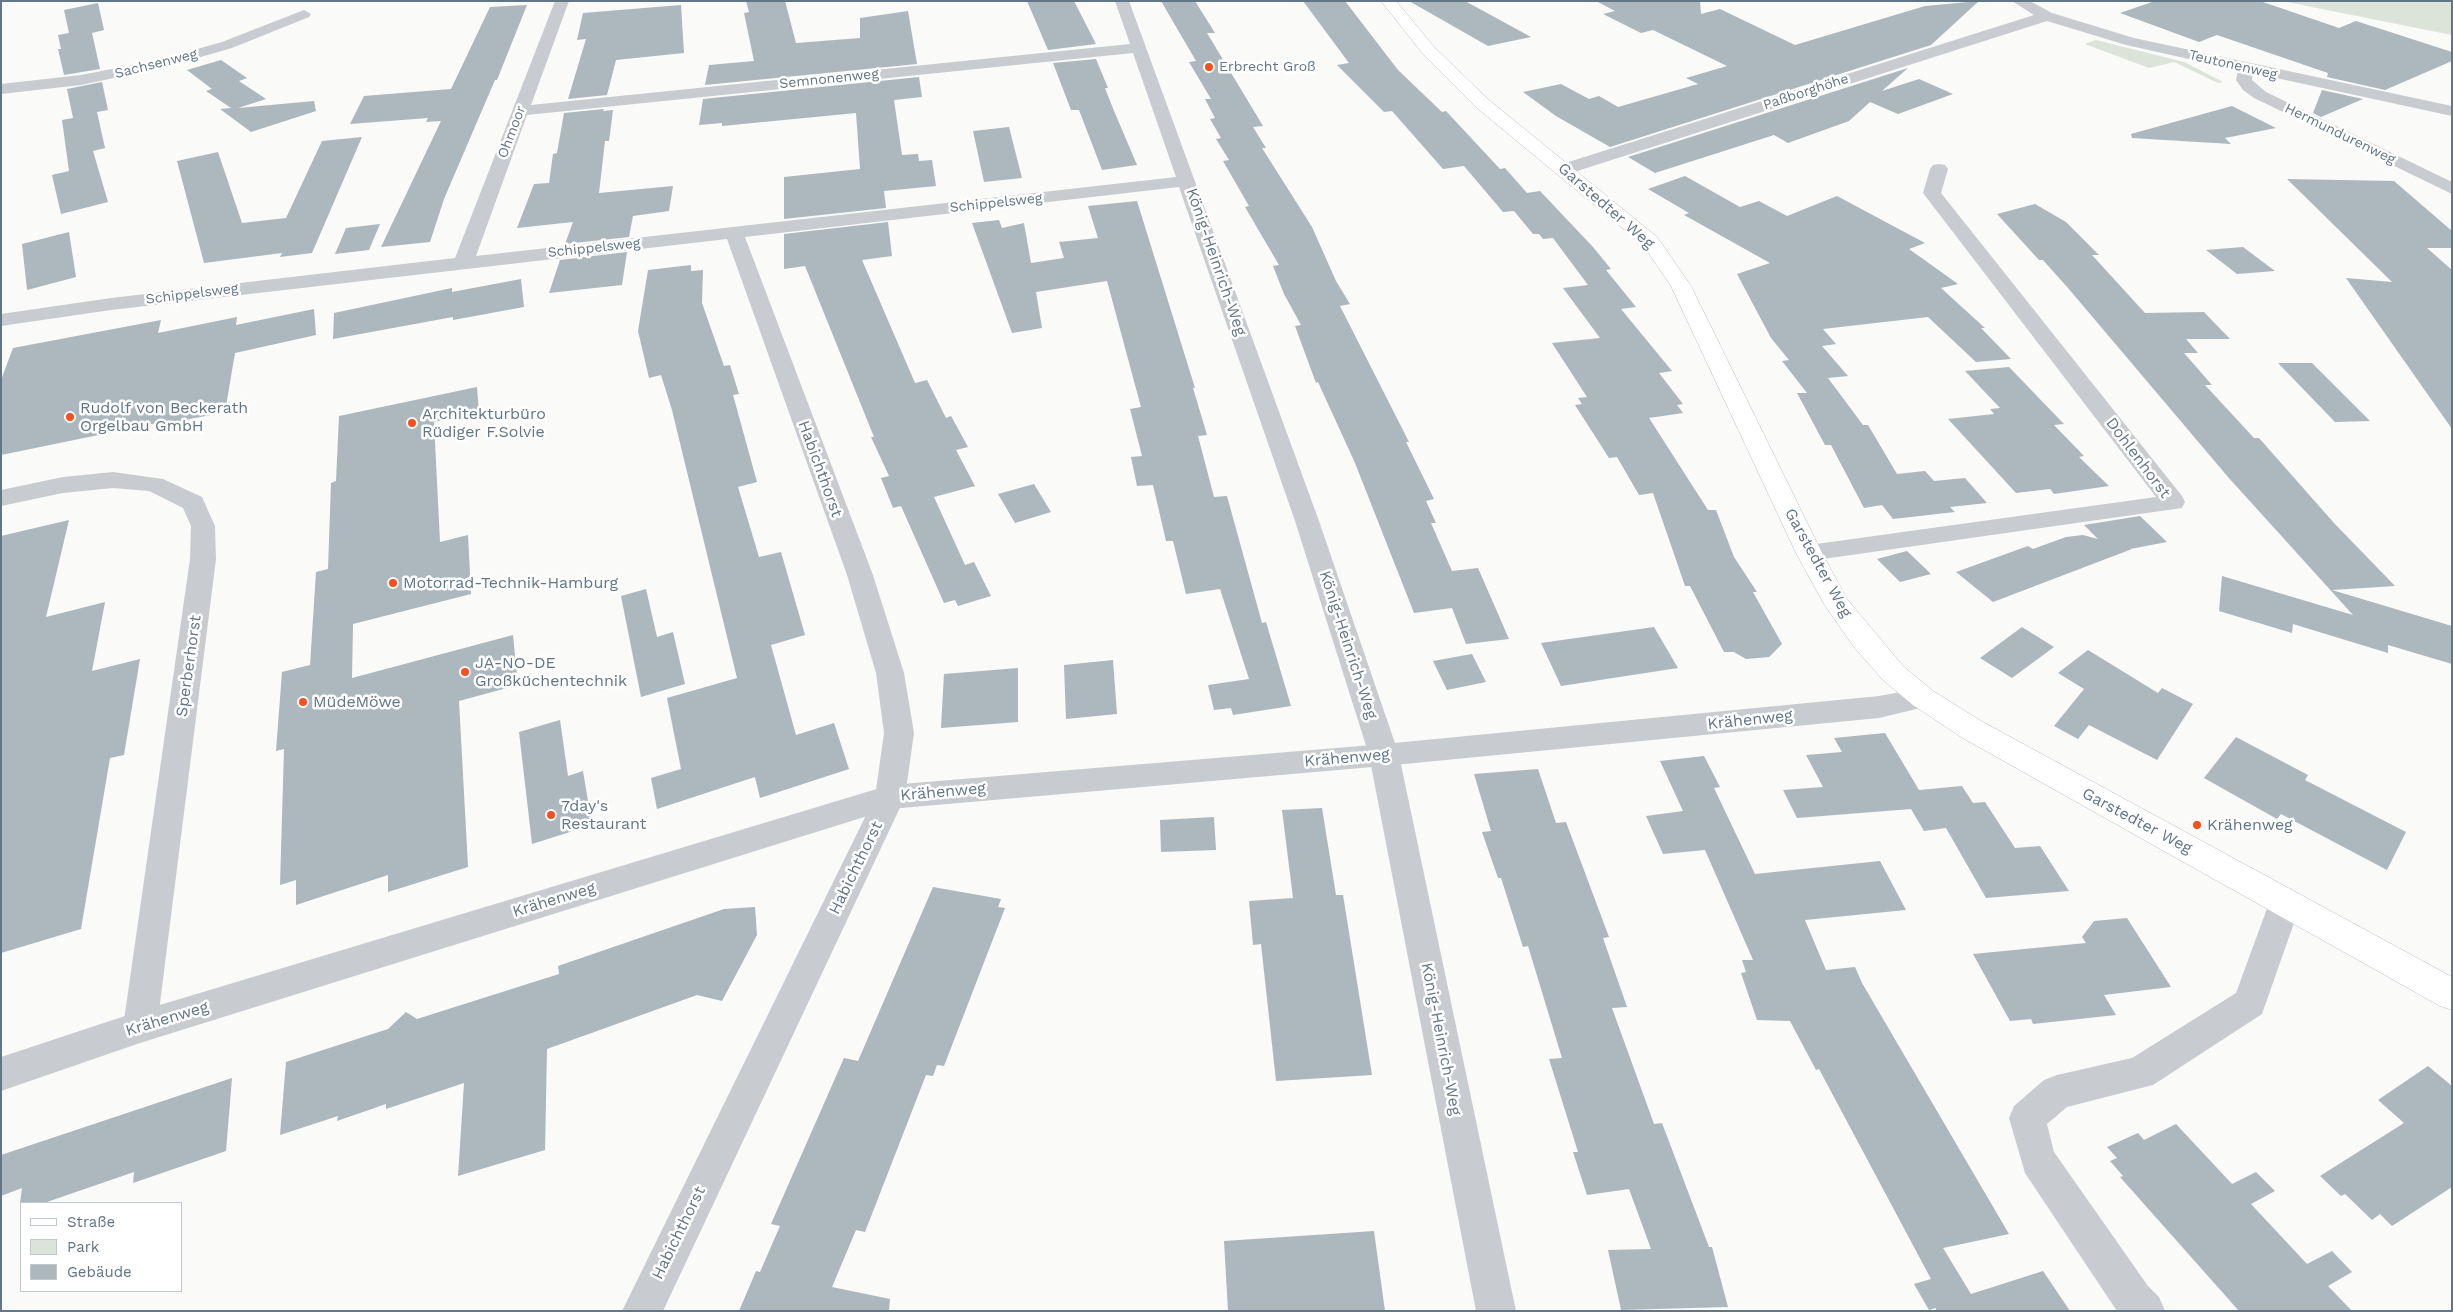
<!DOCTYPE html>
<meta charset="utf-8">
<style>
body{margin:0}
#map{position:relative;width:2453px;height:1312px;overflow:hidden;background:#fafaf8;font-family:"Work Sans",sans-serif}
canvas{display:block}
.frame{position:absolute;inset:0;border:2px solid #627686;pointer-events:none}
.legend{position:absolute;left:20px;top:1202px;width:162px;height:90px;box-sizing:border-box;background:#fff;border:1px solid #c0c8cf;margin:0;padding:6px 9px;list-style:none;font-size:15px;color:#627686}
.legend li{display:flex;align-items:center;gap:10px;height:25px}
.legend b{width:25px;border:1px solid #c0c8cf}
</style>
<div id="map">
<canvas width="2453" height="1312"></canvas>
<div class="frame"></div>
<ul class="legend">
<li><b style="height:6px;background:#fff"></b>Straße</li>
<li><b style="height:14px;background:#dce3d8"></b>Park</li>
<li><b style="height:14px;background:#adb7be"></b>Gebäude</li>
</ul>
</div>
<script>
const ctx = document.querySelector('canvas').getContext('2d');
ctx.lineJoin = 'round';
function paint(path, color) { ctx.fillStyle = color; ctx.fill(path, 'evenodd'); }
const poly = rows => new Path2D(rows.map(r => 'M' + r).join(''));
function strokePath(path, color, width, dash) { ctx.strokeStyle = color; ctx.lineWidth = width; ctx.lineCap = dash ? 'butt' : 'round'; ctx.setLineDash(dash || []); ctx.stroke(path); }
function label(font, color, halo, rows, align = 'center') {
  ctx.font = font + ' "Work Sans",sans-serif'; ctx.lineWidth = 5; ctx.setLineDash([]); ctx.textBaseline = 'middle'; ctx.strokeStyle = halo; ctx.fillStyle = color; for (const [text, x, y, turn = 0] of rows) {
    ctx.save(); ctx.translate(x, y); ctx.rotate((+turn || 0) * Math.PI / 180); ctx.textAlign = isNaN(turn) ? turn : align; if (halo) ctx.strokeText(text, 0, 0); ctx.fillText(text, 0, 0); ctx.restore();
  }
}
paint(poly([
 [2282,1,2452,1,2452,35],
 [2096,40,2184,62,2223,82,2218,83,2174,62,2149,68,2085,44]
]), '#dce3d8');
paint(poly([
 [746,1,785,1,796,43,860,38,860,18,908,11,917,64,705,85,709,65,754,61,744,13,749,12],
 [1027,1,1074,1,1096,44,1048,50],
 [1161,1,1195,1,1215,33,1207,33,1263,126,1253,127,1266,148,1262,148,1312,227,1336,281,1350,304,1340,306,1409,442,1406,442,1434,499,1426,501,1436,523,1431,523,1452,571,1478,568,1509,639,1466,644,1452,608,1414,613,1355,463,1318,382,1316,383,1295,326,1301,325,1284,294,1273,266,1279,265,1245,207,1249,206,1223,161,1229,160,1216,139,1221,138,1210,119,1215,118,1205,99,1211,99,1189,62,1196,61],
 [1303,1,1345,1,1398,70,1442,112,1446,111,1500,169,1505,168,1527,193,1540,191,1593,247,1611,269,1606,270,1636,307,1621,309,1672,371,1659,373,1683,404,1677,405,1683,413,1649,418,1708,510,1716,510,1734,557,1757,592,1753,592,1782,644,1769,657,1746,659,1734,652,1724,652,1690,586,1685,586,1653,493,1639,495,1617,457,1609,458,1575,405,1582,404,1578,398,1587,397,1552,343,1600,338,1563,288,1588,285,1553,238,1543,239,1539,234,1533,234,1514,211,1503,212,1464,166,1443,169,1392,111,1384,112,1337,65,1349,63],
 [1409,1,1465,1,1531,37,1488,46],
 [1596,1,1700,1,1701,14,1720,9,1795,45,1925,6,1979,1,1931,45,1610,147,1556,116,1523,92,1561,84,1589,99,1599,96,1618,107,1698,84,1686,78,1727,66,1653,30,1641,33,1603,14,1615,11],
 [2155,1,2260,1,2339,28,2356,21,2452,52,2452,61,2385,90,2327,77,2328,73,2217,35,2199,42,2120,13],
 [98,3,104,30,92,33,100,69,64,75,58,49,61,49,58,35,69,33,64,10],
 [527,5,497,80,495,80,444,199,430,242,381,247,441,121,426,122,428,118,350,124,364,96,451,89,490,7],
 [681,5,684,53,616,60,607,95,568,99,586,39,577,40,583,13],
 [1096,59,1108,88,1105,88,1112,106,1137,165,1102,170,1079,110,1071,110,1053,63],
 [221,60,247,78,239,81,266,99,238,108,314,101,316,111,251,132,220,109,231,108,206,91,223,85,212,89,187,70],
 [1908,68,1882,91,1919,79,1953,94,1898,114,1870,102,1849,121,1788,143,1774,135,1655,173,1628,157],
 [919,77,922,97,894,100,902,155,918,154,919,161,932,160,936,186,884,191,886,208,784,219,784,177,860,169,856,113,722,126,722,123,699,125,703,99],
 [102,82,108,110,97,112,105,148,93,151,108,202,61,214,52,175,69,171,62,120,73,118,67,89],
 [2322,90,2363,99,2321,117,2313,113],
 [2232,106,2276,128,2225,138,2231,144,2132,138,2131,134],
 [604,109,603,111,613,110,609,141,605,141,599,193,673,186,669,211,633,216,629,237,565,244,573,222,517,228,534,184,549,183,553,154,557,153,564,113],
 [1009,127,1022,178,984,182,973,131],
 [362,137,312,253,280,257,282,253,204,263,177,161,218,152,242,223,286,218,322,141],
 [1685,176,1740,207,1759,201,1787,216,1837,196,1925,243,1909,249,1958,284,1941,288,1985,328,1981,328,2011,359,1976,362,1928,317,1823,329,1836,344,1822,346,1848,376,1828,378,1863,425,1868,425,1897,474,1925,471,1934,481,1965,478,1987,503,1950,507,1955,512,1893,519,1882,505,1864,508,1831,445,1825,445,1797,393,1807,393,1782,361,1789,360,1771,338,1737,274,1770,263,1684,215,1689,213,1648,189],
 [2287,179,2394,181,2452,231,2452,248,2427,248,2452,270,2452,429,2346,278,2392,282],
 [1137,201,1195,388,1193,388,1207,435,1198,436,1214,497,1227,496,1262,623,1266,622,1291,706,1233,715,1231,708,1214,710,1208,685,1249,679,1220,589,1186,594,1173,541,1166,541,1153,485,1137,486,1131,457,1142,456,1130,409,1141,407,1107,281,1036,292,1042,328,1012,333,972,223,999,220,1002,228,1024,223,1031,263,1064,258,1059,242,1098,238,1088,206],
 [2035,204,2066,222,2099,255,2092,255,2145,313,2204,312,2230,339,2186,339,2198,353,2184,353,2212,385,2205,385,2254,438,2259,438,2334,523,2395,586,2332,590,2452,626,2452,664,2388,645,2388,653,2293,624,2292,633,2219,611,2222,576,2353,615,2228,477,2068,288,2043,260,2039,260,1997,214],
 [888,222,892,256,862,260,915,383,927,380,946,418,951,416,968,447,956,450,975,486,934,497,965,565,974,562,991,596,958,606,955,600,944,603,901,506,893,508,881,478,889,476,871,437,874,437,805,266,784,269,784,234],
 [380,224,369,250,335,254,346,228],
 [69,232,76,277,27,290,22,244],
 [2243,247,2275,271,2237,274,2206,250],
 [627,252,622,285,549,293,560,260],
 [691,265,691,271,703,270,702,303,724,366,730,365,739,394,733,395,757,482,738,487,759,557,781,552,805,635,771,645,796,735,834,723,849,769,760,798,755,777,657,809,651,778,681,769,667,698,737,678,672,410,661,375,649,378,638,331,648,270],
 [521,279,524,307,453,320,453,317,333,339,334,313,452,288,452,292],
 [314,309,316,335,235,353,225,412,161,425,162,422,1,455,1,380,13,348,161,320,158,333,237,317,236,325],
 [2278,363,2312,363,2370,421,2335,422],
 [2009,367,2064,424,2054,425,2084,456,2079,457,2109,486,2054,494,2050,489,2016,493,1948,419,1994,414,1990,409,2000,408,1965,371],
 [477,387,479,412,434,422,440,542,468,535,471,594,353,624,352,678,513,635,518,685,459,701,468,867,388,892,388,875,296,905,296,880,280,885,284,749,276,751,282,672,310,665,316,572,328,569,331,483,336,481,339,416],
 [1034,484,1051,512,1015,523,998,494],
 [2140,516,2167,542,2130,549,2132,549,1993,602,1956,572,2028,546,2033,549,2066,537,2083,535,2098,539,2084,525],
 [69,520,46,617,105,602,92,671,140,659,124,755,110,758,81,929,1,953,1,536],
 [1907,551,1931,574,1900,582,1877,559],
 [646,589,657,637,673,632,685,684,641,697,621,596],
 [1654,627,1678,668,1561,686,1541,643],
 [2022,627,2054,647,2012,678,1980,658],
 [2088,650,2158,693,2162,688,2193,704,2157,760,2089,725,2078,739,2054,726,2084,689,2058,673],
 [1472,654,1486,682,1447,690,1433,661],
 [1113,660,1117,714,1066,719,1064,665],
 [1018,668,1018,722,941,728,944,674],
 [560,720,568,776,583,771,592,825,532,844,519,732],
 [1885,733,1919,790,1962,786,1973,803,1985,802,2015,848,2040,846,2069,891,1986,898,1946,828,1924,831,1911,809,1797,818,1783,790,1823,787,1806,755,1842,752,1834,738],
 [2236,737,2308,775,2305,780,2406,832,2387,870,2281,814,2277,819,2204,778],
 [1704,756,1720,787,1714,788,1755,874,1880,861,1906,910,1805,920,1826,970,1855,967,1862,983,2009,1234,1943,1248,1971,1294,2043,1271,2070,1311,1936,1311,1936,1308,1929,1310,1914,1284,1931,1279,1819,1069,1816,1070,1790,1021,1757,1020,1741,973,1746,972,1742,960,1753,960,1705,850,1663,854,1646,816,1683,811,1660,761],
 [1538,769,1556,823,1566,822,1609,937,1603,938,1627,1007,1612,1008,1654,1124,1662,1123,1709,1247,1712,1247,1728,1307,1621,1310,1608,1250,1651,1249,1629,1189,1587,1195,1573,1152,1578,1152,1549,1059,1562,1058,1528,946,1523,947,1501,878,1498,878,1482,832,1491,831,1474,774],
 [1322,808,1336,895,1343,895,1372,1075,1276,1081,1261,944,1253,945,1249,901,1293,898,1282,810],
 [1214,817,1216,850,1161,852,1160,820],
 [933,887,1001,899,998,907,1005,908,944,1066,937,1065,933,1076,926,1075,865,1232,856,1230,832,1287,890,1299,889,1311,739,1311,756,1271,760,1272,780,1226,771,1224,844,1058,858,1061],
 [755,907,757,935,722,1001,697,995,547,1049,545,1150,458,1176,464,1083,386,1109,386,1104,337,1121,338,1116,280,1135,286,1062,388,1029,406,1012,417,1019,559,974,558,966,724,909],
 [2127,918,2171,987,2104,995,2116,1015,2033,1024,2031,1019,2010,1021,1973,954,2086,943,2082,937,2094,921],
 [2428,1066,2452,1086,2452,1187,2392,1226,2380,1214,2372,1220,2345,1194,2341,1196,2320,1176,2404,1123,2378,1100],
 [232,1078,226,1151,133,1183,134,1172,44,1203,20,1203,22,1188,1,1196,1,1155],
 [2176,1124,2232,1184,2256,1172,2275,1191,2251,1204,2307,1264,2332,1251,2352,1272,2328,1286,2352,1311,2239,1311,2120,1177,2123,1176,2110,1161,2117,1158,2107,1147,2138,1133,2144,1140],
 [1374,1231,1385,1311,1228,1311,1224,1241]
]), '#adb7be');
const secondary = poly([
 [1381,1,1396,1,1435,48,1489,100,1657,237,1691,286,1822,553,1847,599,1903,666,1933,691,1981,721,2452,977,2452,1010,2440,1006,1961,737,1913,705,1883,680,1854,647,1824,604,1796,553,1671,286,1643,245,1477,108,1423,54,1381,1]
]);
strokePath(secondary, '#b9c0c5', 1);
paint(poly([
 [555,1,569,1,531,105,1130,44,1115,1,1129,1,1319,521,1399,755,1516,1311,1476,1311,1369,755,1295,521,1179,187,745,237,873,575,904,673,914,733,905,797,663,1311,622,1311,875,797,884,733,876,673,847,575,727,239,111,310,1,326,1,314,111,298,455,258,555,1],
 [1133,53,1176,177,476,256,527,115,1133,53],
 [2012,1,2030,1,2052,13,2134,38,2452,106,2452,116,2253,73,2252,80,2266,92,2452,182,2452,194,2254,98,2243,90,2236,80,2238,70,2126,45,2047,21,1571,173,1565,174,1559,173,1556,169,1559,165,2034,15,2012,1],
 [304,10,311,14,309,17,232,48,166,67,81,85,1,94,1,84,81,75,158,60,222,42,304,10],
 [1939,164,1945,165,1948,169,1941,193,2182,496,2185,502,2182,508,1809,561,1800,559,1796,553,1800,547,1809,545,2156,497,1923,193,1930,169,1933,165,1939,164],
 [113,472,163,479,202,497,215,526,216,559,157,1027,152,1038,140,1043,128,1038,123,1027,190,559,191,526,183,508,149,491,113,488,63,493,1,506,1,490,63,477,113,472],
 [2285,889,2296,893,2301,903,2262,1014,2153,1085,2067,1107,2047,1124,2054,1152,2148,1286,2159,1297,2165,1311,2117,1311,2025,1173,2009,1118,2014,1106,2044,1080,2057,1075,2132,1058,2236,993,2269,903,2274,893,2285,889]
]), '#c8ccd0');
paint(poly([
 [1923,688,1933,691,1937,698,1933,705,1879,718,1384,766,890,809,140,1043,1,1091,1,1057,140,1011,890,785,1384,744,1879,696,1923,688]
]), '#c8ccd0');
paint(secondary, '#fff');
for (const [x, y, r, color] of [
 [1209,67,5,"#f5501d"],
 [70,417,5,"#f5501d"],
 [412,423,5,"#f5501d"],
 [393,583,5,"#f5501d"],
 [465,672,5,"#f5501d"],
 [303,702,5,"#f5501d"],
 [551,815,5,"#f5501d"],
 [2197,825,5,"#f5501d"]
]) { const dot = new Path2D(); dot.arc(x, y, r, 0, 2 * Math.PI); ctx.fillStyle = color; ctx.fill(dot); strokePath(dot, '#fff', 2); }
label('14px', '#627686', '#fff', [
 ["Sachsenweg",156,64,-14],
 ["Teutonenweg",2233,65,13],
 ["Semnonenweg",829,79,-6],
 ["Paßborghöhe",1806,92,-18],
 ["Ohmoor",512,132,-69],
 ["Hermundurenweg",2340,134,26],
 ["Schippelsweg",996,203,-6],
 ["Schippelsweg",594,248,-6],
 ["Schippelsweg",192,294,-7]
]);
label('14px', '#627686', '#fff', [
 ["Erbrecht Groß",1219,67]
], 'left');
label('16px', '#627686', '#fff', [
 ["Garstedter Weg",1606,206,41],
 ["König-Heinrich-Weg",1216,262,71],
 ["Dohlenhorst",2138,458,53],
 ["Habichthorst",820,469,70],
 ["Garstedter Weg",1818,563,61],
 ["König-Heinrich-Weg",1348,645,72],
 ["Sperberhorst",189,666,-82],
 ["Krähenweg",1750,720,-6],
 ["Krähenweg",1347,758,-5],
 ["Krähenweg",943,792,-5],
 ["Garstedter Weg",2137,821,28],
 ["Habichthorst",856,868,-64],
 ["Krähenweg",554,900,-17],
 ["Krähenweg",167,1019,-17],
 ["König-Heinrich-Weg",1441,1039,79],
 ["Habichthorst",679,1233,-64]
]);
label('16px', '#627686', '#fff', [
 ["Rudolf von Beckerath",80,408],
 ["Orgelbau GmbH",80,426],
 ["Architekturbüro",422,414],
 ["Rüdiger F.Solvie",422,432],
 ["Motorrad-Technik-Hamburg",403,583],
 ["JA-NO-DE",475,663],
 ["Großküchentechnik",475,681],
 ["MüdeMöwe",313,702],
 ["7day's",561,806],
 ["Restaurant",561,824],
 ["Krähenweg",2207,825]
], 'left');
</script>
